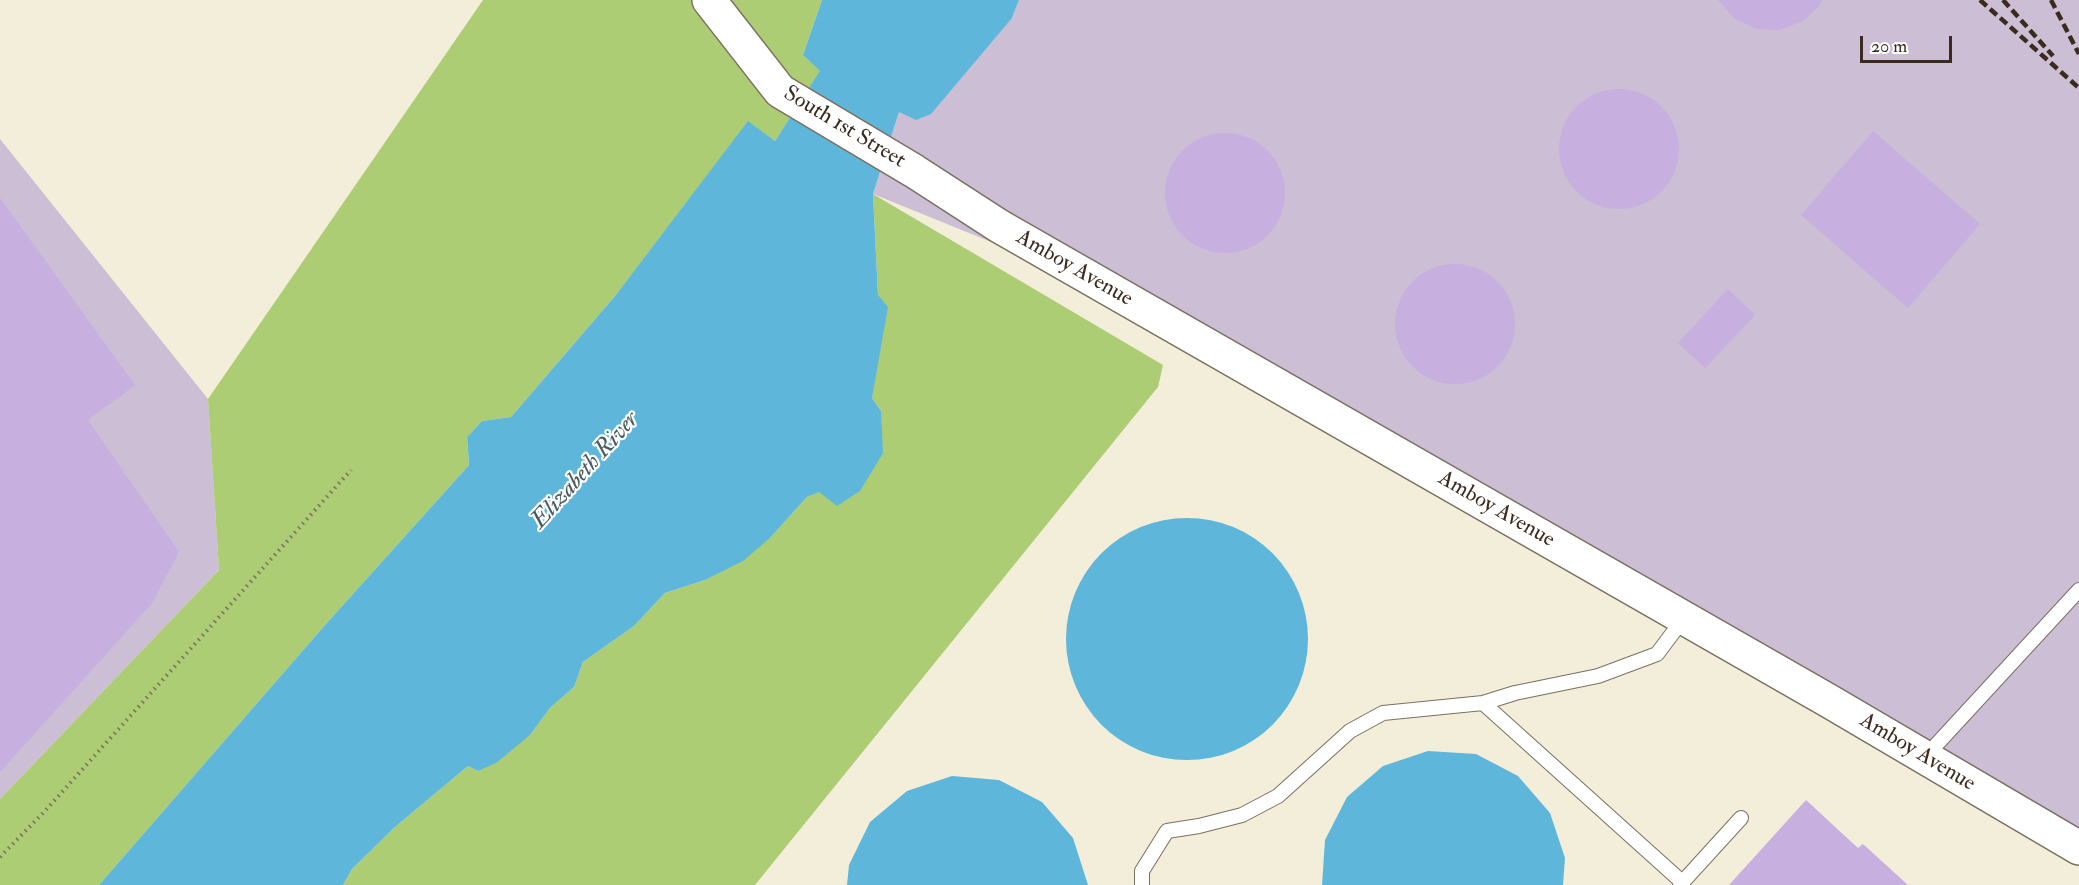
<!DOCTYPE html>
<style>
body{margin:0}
#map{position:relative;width:2079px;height:885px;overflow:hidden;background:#f3eeda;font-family:"IM FELL Double Pica",serif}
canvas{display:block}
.scale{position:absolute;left:1860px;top:36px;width:92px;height:27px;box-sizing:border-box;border:3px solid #3b2a1e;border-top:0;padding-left:8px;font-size:18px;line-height:21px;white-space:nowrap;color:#3b2a1e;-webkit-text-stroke:4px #fff;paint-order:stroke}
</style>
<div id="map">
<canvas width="2079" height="885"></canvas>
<div class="scale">20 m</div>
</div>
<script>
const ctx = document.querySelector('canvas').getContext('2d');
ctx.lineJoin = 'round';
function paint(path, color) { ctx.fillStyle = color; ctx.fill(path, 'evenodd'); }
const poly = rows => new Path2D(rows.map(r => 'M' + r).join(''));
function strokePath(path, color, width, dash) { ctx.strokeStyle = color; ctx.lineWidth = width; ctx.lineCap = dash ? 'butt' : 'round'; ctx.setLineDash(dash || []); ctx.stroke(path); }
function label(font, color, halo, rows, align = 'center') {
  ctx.font = font + ' "IM FELL Double Pica",serif'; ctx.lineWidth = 4.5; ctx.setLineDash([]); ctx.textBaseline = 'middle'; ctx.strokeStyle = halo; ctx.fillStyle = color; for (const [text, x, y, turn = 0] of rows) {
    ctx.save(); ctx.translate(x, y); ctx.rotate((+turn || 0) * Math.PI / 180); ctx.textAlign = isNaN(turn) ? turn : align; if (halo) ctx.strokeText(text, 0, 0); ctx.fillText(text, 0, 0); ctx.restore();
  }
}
paint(poly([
 [1019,0,2079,0,2079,854,1208,330,873,194,899,112,1012,18],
 [0,139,208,399,219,570,0,799]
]), '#ccbed4');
paint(poly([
 [483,0,822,0,803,55,821,71,775,141,748,122,615,296,511,417,482,421,467,437,469,465,325,625,99,885,0,885,0,799,219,570,208,399],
 [873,194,1163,365,1158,387,755,885,343,885,352,869,395,827,468,766,478,771,530,735,550,708,574,687,583,662,634,626,665,593,705,580,770,538,807,497,818,492,881,411,872,398,878,295]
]), '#adcd75');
paint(poly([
 [822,0,1019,0,1012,18,931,114,916,120,899,112,873,194,878,295,888,307,872,398,881,411,883,453,860,491,837,506,819,492,807,497,770,538,743,561,705,580,665,593,634,626,583,662,574,687,550,708,530,735,496,763,478,771,468,766,395,827,352,869,343,885,99,885,325,625,469,465,467,437,482,421,511,417,615,296,748,121,775,141,820,71,803,55],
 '1066 639a121 121 0 1 1 242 0a121 121 0 1 1-242 0Z',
 [1428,751,1476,754,1518,776,1550,813,1565,858,1563,885,1322,885,1325,840,1347,797,1383,766],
 [952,776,999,780,1042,802,1073,838,1088,885,847,885,849,865,870,822,907,791]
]), '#5eb7db');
paint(poly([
 [1718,0,1822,0,1820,5,1803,21,1780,30,1757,29,1735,19],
 '1559 149a60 60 0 1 1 120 0a60 60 0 1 1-120 0Z',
 [1873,131,1980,224,1908,308,1801,215],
 '1165 193a60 60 0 1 1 120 0a60 60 0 1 1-120 0Z',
 [0,198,135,385,88,420,179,552,152,603,0,772],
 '1395 324a60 60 0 1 1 120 0a60 60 0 1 1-120 0Z',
 [1728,289,1755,315,1705,368,1678,343],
 [1806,800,1858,848,1863,844,1908,885,1729,885]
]), '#c7b0df');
const service = poly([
 [1483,703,1682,882],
 [1925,757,2079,590],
 [1142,885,1142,871,1167,831,1199,826,1242,815,1278,796,1350,731,1383,713,1483,703,1515,693,1598,676,1657,654,1684,618],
 [1680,885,1741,818]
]);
const tertiary = poly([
 [709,0,780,91,914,171,999,226,1829,701,2079,848]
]);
strokePath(service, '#7b6f60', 16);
strokePath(tertiary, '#7b6f60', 36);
strokePath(poly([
 [0,857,45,811,351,470]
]), '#7b6f60', 4, [1.5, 4.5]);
strokePath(service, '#fff', 14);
strokePath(tertiary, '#fff', 33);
strokePath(poly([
 [1980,0,2079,88],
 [2003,0,2053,56],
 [2051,0,2079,54]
]), '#3b2a1e', 4.5, [9, 4.5]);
label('22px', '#3b2a1e', '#fff', [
 ["South 1st Street",844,128,31],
 ["Amboy Avenue",1074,269,30],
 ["Amboy Avenue",1496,510,30],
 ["Amboy Avenue",1917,753,31]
]);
label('italic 24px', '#475b60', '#fff', [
 ["Elizabeth River",586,471,-48]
]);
</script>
